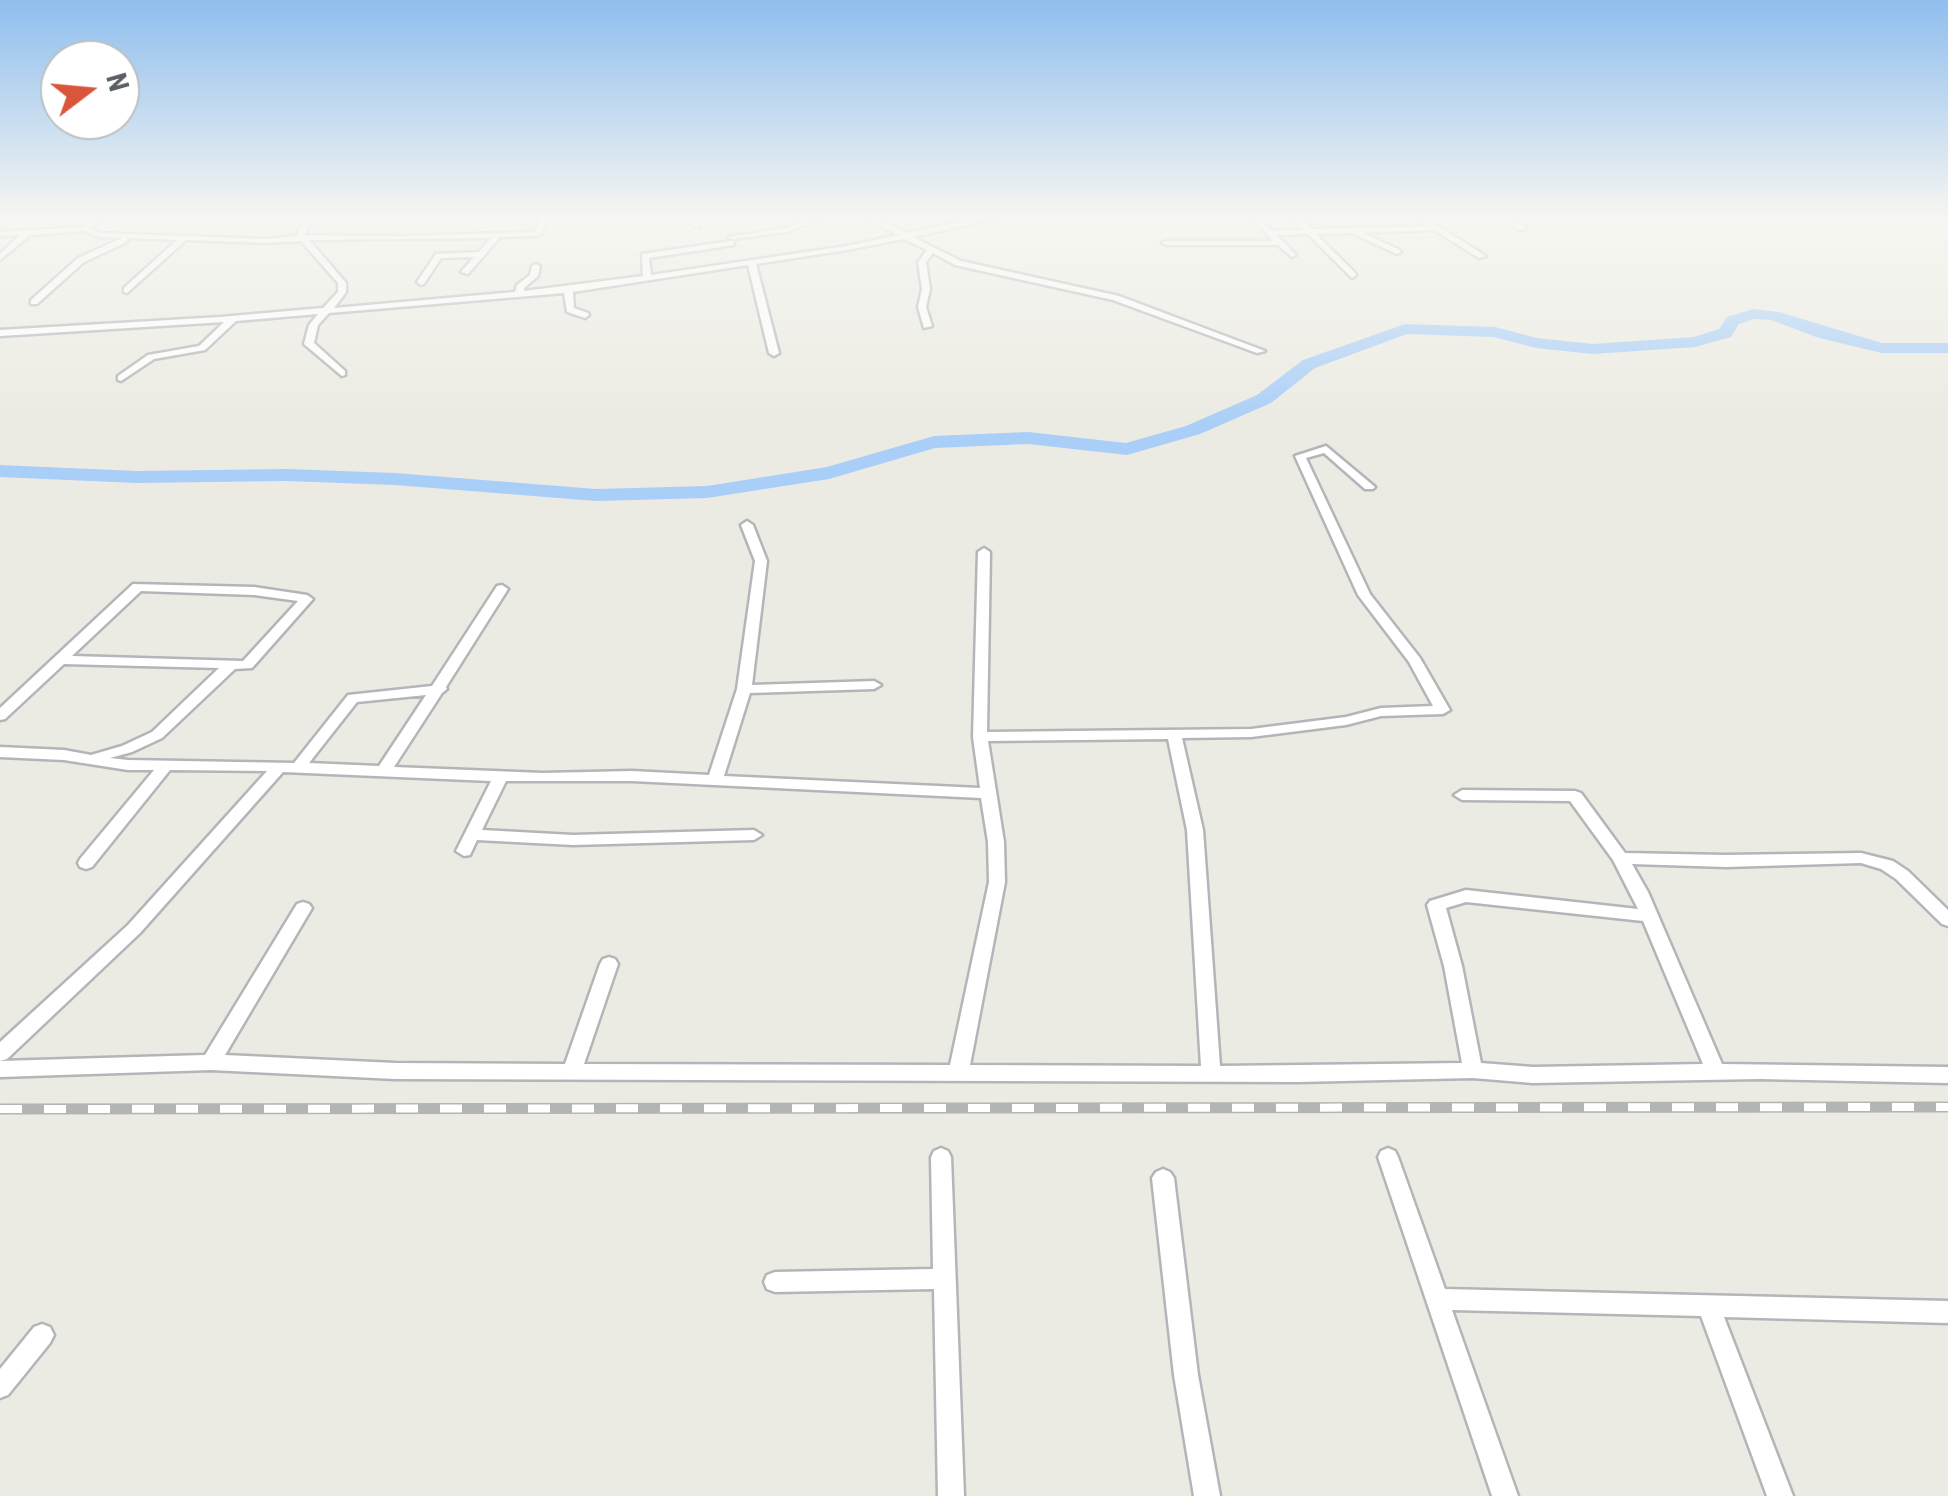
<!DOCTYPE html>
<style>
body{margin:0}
#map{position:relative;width:1948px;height:1496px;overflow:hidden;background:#ecebe3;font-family:"Roboto Condensed",sans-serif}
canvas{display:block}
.north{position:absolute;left:40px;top:40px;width:100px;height:100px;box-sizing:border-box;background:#fff;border:2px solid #bdbfc0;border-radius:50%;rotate:74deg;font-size:28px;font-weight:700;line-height:40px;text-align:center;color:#5b5e62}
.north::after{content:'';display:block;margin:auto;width:35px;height:45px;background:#d9563d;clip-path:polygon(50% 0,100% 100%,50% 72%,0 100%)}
</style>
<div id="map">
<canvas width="1948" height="1496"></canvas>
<div class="north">N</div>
</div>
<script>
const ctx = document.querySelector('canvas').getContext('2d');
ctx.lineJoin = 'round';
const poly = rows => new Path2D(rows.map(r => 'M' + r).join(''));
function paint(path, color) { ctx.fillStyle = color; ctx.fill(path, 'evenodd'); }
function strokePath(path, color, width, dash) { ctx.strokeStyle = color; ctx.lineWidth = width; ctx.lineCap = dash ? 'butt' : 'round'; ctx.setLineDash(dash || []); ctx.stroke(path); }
paint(poly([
 [1753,309,1779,312,1882,343,1948,343,1948,353,1882,353,1819,338,1771,320,1754,319,1739,324,1731,337,1695,347,1593,354,1536,348,1494,337,1407,334,1315,368,1271,403,1200,434,1127,455,1028,444,935,448,829,479,707,498,596,501,395,485,287,481,136,483,0,477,0,465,136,471,287,469,395,473,596,489,707,486,827,467,934,436,1028,432,1126,443,1186,426,1257,395,1303,360,1405,324,1495,327,1537,338,1593,344,1694,337,1719,329,1727,317,1753,309]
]), '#a9cef7');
const street = poly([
 [97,215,105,215,91,229,99,233,268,239,297,236,305,215,313,215,305,235,406,236,533,232,536,231,540,215,548,215,542,234,534,236,500,237,468,274,461,272,474,257,441,258,424,284,421,285,417,282,436,254,479,252,491,238,309,240,346,283,346,292,334,308,515,292,517,285,530,275,532,266,536,264,540,266,538,276,524,288,524,291,643,276,642,254,731,241,734,241,734,245,649,258,651,275,847,246,898,235,861,215,871,215,906,233,994,215,1010,215,913,237,961,261,1119,296,1265,351,1257,353,1113,300,955,265,933,253,926,262,930,289,926,307,932,326,924,328,918,307,922,289,918,262,927,250,904,239,847,250,756,264,779,353,774,356,769,353,748,265,573,292,574,308,588,313,589,315,585,318,567,312,564,293,329,313,318,325,314,343,345,371,345,375,342,376,304,344,309,325,318,314,236,321,205,350,154,359,121,381,118,380,118,376,148,355,199,346,224,322,0,336,0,330,220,317,323,308,338,292,338,283,301,241,268,243,186,240,127,293,124,292,124,288,177,240,127,238,127,242,84,262,37,304,31,304,31,300,78,258,122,238,98,237,85,231,30,235,0,260,0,254,20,235,0,236,0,232,84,227,97,215],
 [689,215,697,215,700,227,694,227,689,215],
 [820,215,831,215,787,232,732,239,728,237,786,228,820,215],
 [1249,215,1257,215,1272,231,1303,230,1290,215,1298,215,1312,229,1427,226,1411,215,1420,215,1486,256,1479,258,1434,230,1363,233,1400,250,1401,252,1397,254,1352,233,1316,234,1355,273,1356,275,1352,278,1308,234,1277,235,1296,255,1292,257,1278,245,1166,245,1162,243,1166,241,1273,241,1249,215],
 [1496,215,1505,215,1527,228,1520,230,1496,215],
 [1326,446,1375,487,1373,489,1365,489,1324,453,1306,458,1370,594,1420,658,1450,710,1443,714,1381,716,1346,725,1251,737,1182,738,1203,830,1220,1066,1462,1063,1444,966,1427,905,1430,901,1466,890,1638,909,1613,860,1570,801,1462,800,1454,795,1462,790,1575,791,1581,793,1625,853,1726,855,1861,853,1893,861,1908,871,1948,910,1948,926,1942,924,1896,879,1881,869,1861,863,1726,867,1632,864,1648,892,1722,1064,1948,1067,1948,1083,1759,1079,1533,1083,1473,1078,1298,1082,395,1079,211,1070,0,1077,0,1042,128,925,267,771,170,770,92,867,86,869,80,867,78,863,80,859,154,770,128,770,64,760,0,757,0,747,64,750,91,755,122,746,152,732,219,668,64,664,5,719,0,720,0,708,133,584,254,587,307,595,313,599,252,668,235,669,162,738,132,752,110,758,128,760,294,763,348,695,432,686,497,586,502,585,508,589,446,687,447,689,442,693,394,767,543,773,632,771,709,775,737,689,755,561,741,525,747,521,753,525,767,561,752,685,874,681,881,685,874,689,750,693,724,776,980,788,973,737,978,552,984,548,990,552,987,732,1251,729,1346,717,1381,708,1433,706,1409,662,1358,595,1295,456,1326,446],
 [141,591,254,595,298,601,243,661,72,656,141,591],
 [426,695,379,766,309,763,357,702,426,695],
 [1168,739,1187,830,1201,1066,970,1065,1005,882,1004,842,988,741,1168,739],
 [283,772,491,781,456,851,464,856,470,855,477,840,573,845,754,840,762,835,754,830,573,835,482,830,506,781,632,781,981,798,988,842,989,882,950,1065,584,1064,618,964,615,959,609,957,603,959,600,964,565,1064,395,1063,225,1055,312,908,309,904,303,902,297,904,205,1055,0,1061,7,1059,140,933,283,772],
 [1466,902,1643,921,1703,1064,1533,1067,1481,1063,1462,966,1446,908,1466,902],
 [941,1148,948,1151,951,1157,964,1496,938,1496,934,1289,775,1292,767,1289,764,1282,767,1275,775,1272,933,1269,931,1157,934,1151,941,1148],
 [1388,1148,1395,1151,1398,1157,1445,1289,1948,1301,1948,1323,1724,1317,1793,1496,1767,1496,1701,1316,1452,1310,1518,1496,1492,1496,1378,1157,1381,1151,1388,1148],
 [1163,1169,1170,1172,1174,1178,1198,1375,1220,1496,1194,1496,1174,1375,1152,1178,1156,1172,1163,1169],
 [42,1324,50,1327,54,1335,50,1343,8,1395,0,1398,0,1369,34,1327,42,1324]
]);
strokePath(street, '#b3b5b9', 5);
paint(street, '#fff');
const rail = poly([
 [0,1109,1948,1107]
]);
strokePath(rail, '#b3b4b4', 11);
strokePath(rail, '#fff', 8, [22]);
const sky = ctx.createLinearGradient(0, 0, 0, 425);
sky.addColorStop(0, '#8fbeee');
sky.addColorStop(0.51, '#f6f6f2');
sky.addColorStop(1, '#f6f6f200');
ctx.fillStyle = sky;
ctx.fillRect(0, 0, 1948, 425);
</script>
